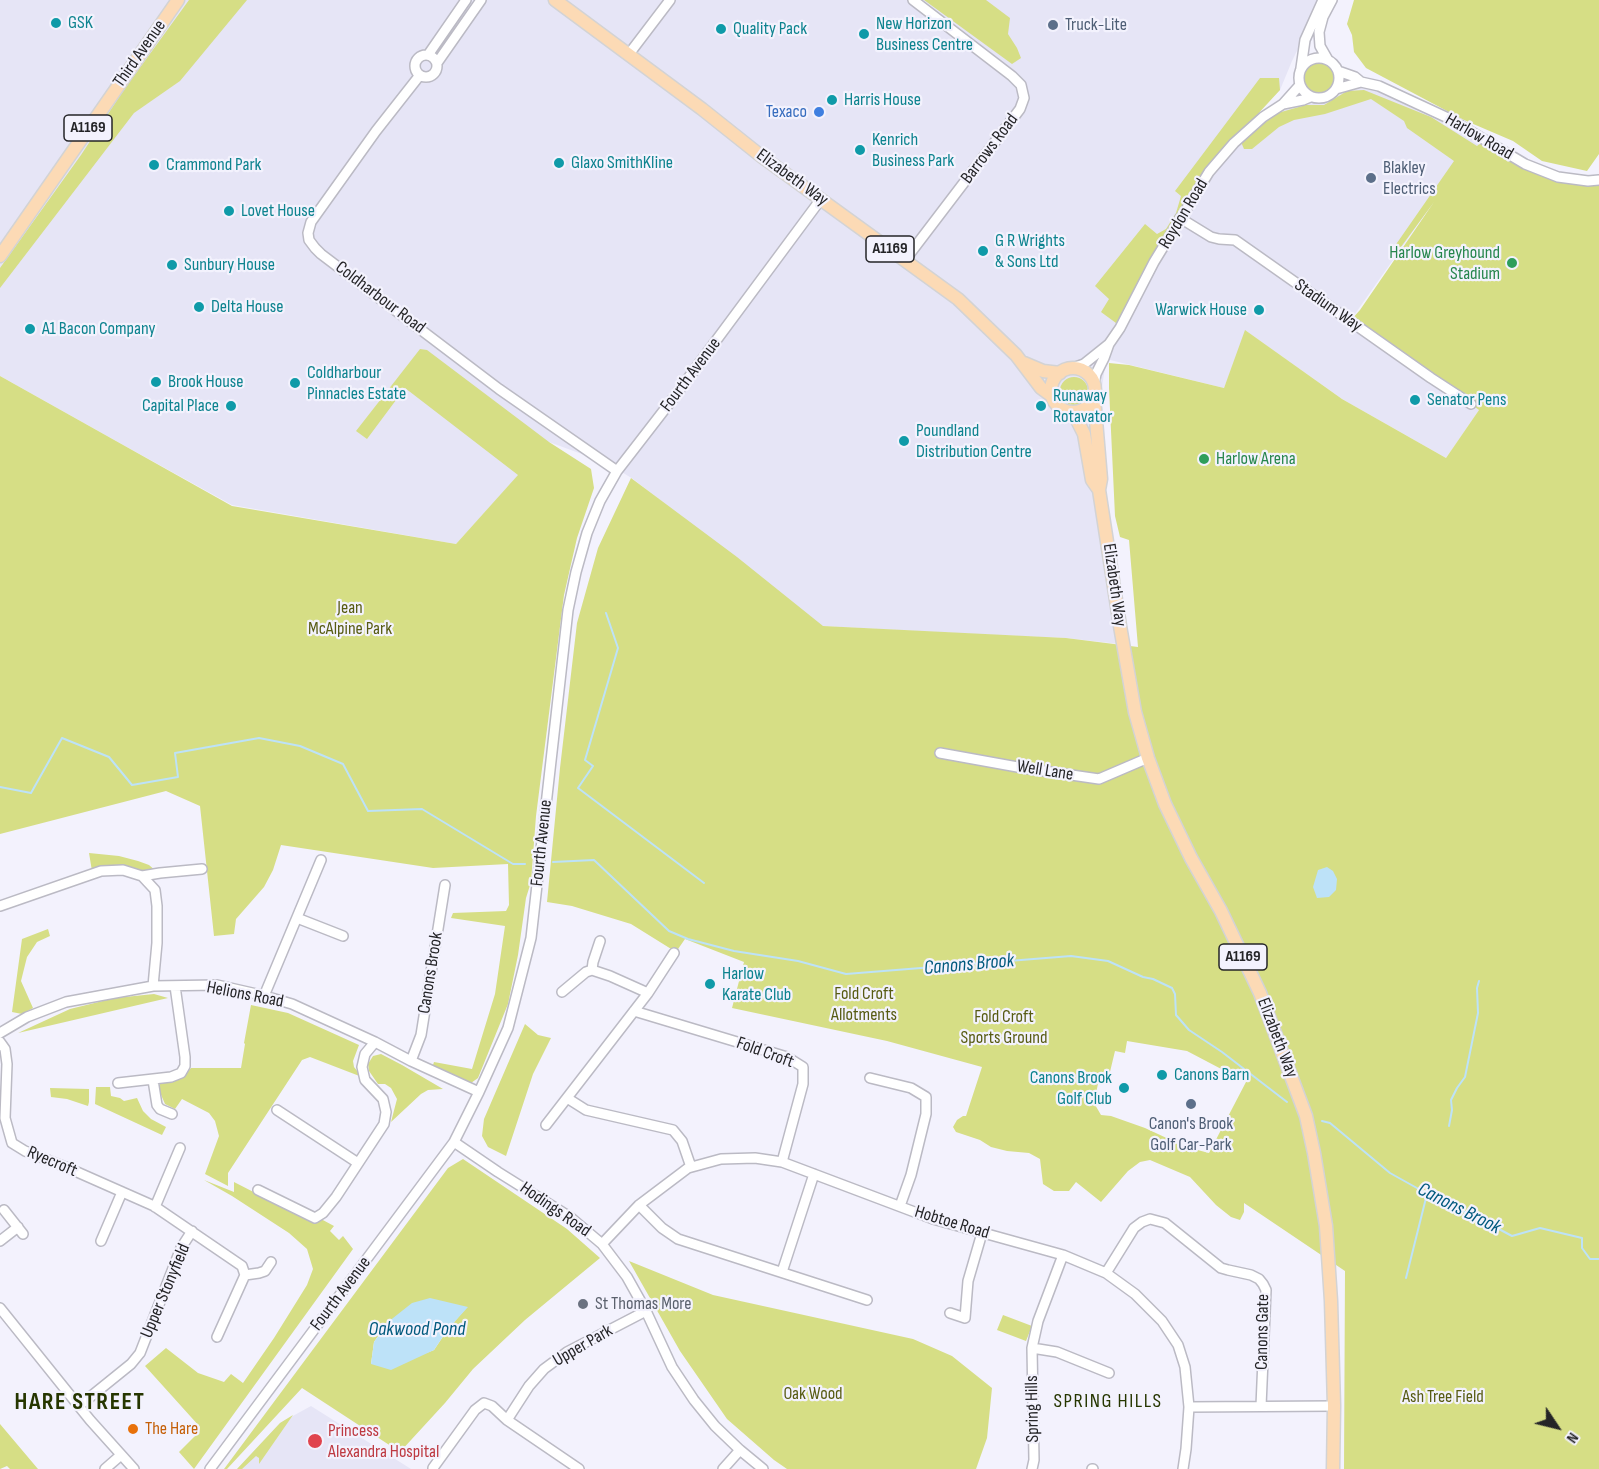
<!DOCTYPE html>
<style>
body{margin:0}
#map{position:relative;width:1599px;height:1469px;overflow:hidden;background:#f3f2fd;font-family:"Sofia Sans Condensed",sans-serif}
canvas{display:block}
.north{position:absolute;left:1527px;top:1397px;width:60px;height:60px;-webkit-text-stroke:4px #f3f2fd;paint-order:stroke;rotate:125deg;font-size:16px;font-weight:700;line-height:24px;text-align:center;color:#242427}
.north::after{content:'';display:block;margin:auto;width:21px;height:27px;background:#242427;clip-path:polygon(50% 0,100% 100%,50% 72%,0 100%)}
</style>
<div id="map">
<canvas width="1599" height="1469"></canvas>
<div class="north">N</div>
</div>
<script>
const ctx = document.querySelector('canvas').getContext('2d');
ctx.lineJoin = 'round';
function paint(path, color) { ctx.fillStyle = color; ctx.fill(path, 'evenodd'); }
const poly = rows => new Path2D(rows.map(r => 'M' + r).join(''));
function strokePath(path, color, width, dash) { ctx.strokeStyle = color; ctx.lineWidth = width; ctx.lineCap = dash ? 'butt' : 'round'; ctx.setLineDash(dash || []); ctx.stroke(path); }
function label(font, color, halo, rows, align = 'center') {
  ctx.font = font + ' "Sofia Sans Condensed",sans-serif'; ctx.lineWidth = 4.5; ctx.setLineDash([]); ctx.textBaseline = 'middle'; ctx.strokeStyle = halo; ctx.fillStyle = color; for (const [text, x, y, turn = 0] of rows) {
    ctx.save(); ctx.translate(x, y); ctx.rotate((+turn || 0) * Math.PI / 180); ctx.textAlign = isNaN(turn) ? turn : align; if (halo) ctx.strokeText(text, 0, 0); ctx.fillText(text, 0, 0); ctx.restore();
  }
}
paint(poly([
 [0,0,1322,0,1292,61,1280,90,1221,149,1209,172,1274,109,1304,101,1319,102,1327,101,1349,87,1389,90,1484,139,1464,159,1350,321,1434,380,1479,410,1446,458,1342,399,1246,331,1224,388,1106,359,1091,467,1119,644,1066,638,993,635,822,626,633,479,609,464,549,442,456,544,232,505,125,446,0,376],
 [311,1406,411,1469,237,1469,280,1423]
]), '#e6e5f6');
paint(poly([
 [189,0,247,0,180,81,134,113,0,288,0,268,81,155,123,91],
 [924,0,986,0,1010,18,1008,34,1017,48,1021,58,1012,64],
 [1354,0,1599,0,1599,154,1587,171,1542,161,1513,141,1464,120,1366,68,1354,52,1352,35,1347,24],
 '1303 79a16 16 0 1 1 32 0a16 16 0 1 1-32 0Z',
 [1260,78,1279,78,1280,90,1256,116,1222,150,1116,323,1101,312,1109,299,1095,286,1145,224,1157,234,1166,229,1176,213,1181,196,1175,191],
 [1364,90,1431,117,1477,146,1484,139,1558,177,1599,180,1599,1469,1344,1469,1345,1271,1244,1203,1244,1212,1240,1220,1231,1217,1216,1205,1190,1177,1150,1160,1140,1162,1128,1171,1101,1202,1076,1182,1069,1191,1054,1191,1043,1184,1040,1159,1029,1153,1007,1151,991,1147,980,1140,956,1132,953,1127,957,1120,963,1116,966,1116,982,1067,887,1041,732,1008,744,962,685,939,676,952,631,924,572,906,547,902,560,768,577,623,598,548,631,478,737,557,823,626,1066,638,1138,647,1129,540,1120,537,1115,516,1109,388,1109,363,1129,365,1224,388,1245,330,1342,399,1446,458,1479,410,1350,321,1360,310,1434,202,1395,255,1390,253,1454,161,1407,128,1404,121,1371,99,1325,114,1294,120,1279,127,1252,149,1244,149,1241,142,1274,114,1306,105,1324,105,1347,91],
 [1127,1041,1187,1051,1246,1082,1209,1153,1186,1147,1145,1128,1111,1116,1101,1115,1094,1103,1100,1074,1109,1076,1115,1051,1125,1053],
 [420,349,427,350,549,442,591,469,594,488,577,538,564,595,536,816,531,882,526,898,518,955,508,1004,478,1078,471,1083,433,1065,434,1062,472,1069,495,994,505,926,451,918,453,913,506,911,509,905,508,864,433,868,281,845,273,870,264,887,236,919,234,934,214,936,200,806,166,791,0,834,0,376,232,506,456,544,518,475,405,388,367,439,356,431],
 '1060 391a14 14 0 1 1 28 0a14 14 0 1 1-28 0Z',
 [89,853,119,856,138,861,149,865,156,871,141,874,92,871],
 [48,929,50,936,37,942,27,957,21,981,33,1008,22,1014,12,1012,22,939],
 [154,994,168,998,18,1033,70,1009,115,998],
 [251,1005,288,1013,359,1045,353,1061,354,1067,362,1077,310,1057,302,1060,228,1173,228,1186,205,1174,219,1136,215,1121,209,1113,182,1099,175,1109,165,1104,159,1090,160,1081,177,1078,186,1074,191,1068,241,1068,245,1044,244,1043],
 [525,1024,538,1035,551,1038,533,1074,506,1156,488,1147,482,1136,484,1119],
 [381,1054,402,1065,443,1089,428,1090,421,1094,391,1122,397,1099,391,1088,385,1084,378,1084,369,1071,368,1064,373,1056],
 [96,1087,110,1087,111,1096,120,1098,124,1101,137,1098,143,1111,151,1119,166,1127,162,1135,95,1104],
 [50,1088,89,1089,89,1102,88,1106,67,1099,51,1097],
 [463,1159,567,1229,600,1258,525,1320,473,1369,445,1403,400,1452,302,1388,227,1469,224,1469,448,1168],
 [467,1307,448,1329,434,1350,416,1357,371,1364,374,1342,388,1322],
 [204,1180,234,1192,234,1182,312,1222,321,1219,334,1226,330,1231,339,1240,343,1236,353,1249,194,1469,179,1452,199,1432,200,1427,145,1366,166,1348,198,1373,224,1382,231,1374,243,1383,274,1338,307,1285,313,1269,307,1249,289,1233,232,1196],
 [629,1261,713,1295,913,1339,952,1356,992,1388,987,1438,976,1469,787,1469,774,1460,727,1419,680,1351],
 [1003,1315,1032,1326,1026,1341,997,1330],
 [293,1415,259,1464,259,1458,256,1456,242,1469,237,1469,280,1423],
 [0,1424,38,1469,10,1469,7,1466,0,1469]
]), '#d6de85');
paint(poly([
 [1327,867,1333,871,1337,879,1336,890,1329,897,1317,898,1313,887,1318,870],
 [430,1298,468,1307,448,1329,434,1350,391,1370,371,1364,374,1342,388,1322,412,1303]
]), '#bde2f8');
strokePath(poly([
 [606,613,618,648,585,760,593,766,578,788,704,883],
 [0,787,31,793,62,738,109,757,132,785,178,777,175,753,259,738,300,746,343,764,368,811,422,809,513,864,525,864],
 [553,862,594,860,669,931,688,939,734,951,798,961,846,974,1071,956,1108,961,1143,977,1153,979,1172,988,1175,994,1176,1015,1189,1030,1222,1052,1287,1102],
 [1322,1121,1330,1123,1390,1173,1433,1197,1482,1220,1512,1236,1540,1228,1582,1238,1582,1248,1590,1259,1599,1259],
 [1449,1126,1452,1110,1451,1100,1457,1088,1465,1077,1478,1013,1477,988,1479,981],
 [1406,1278,1427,1194]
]), '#bde2f8', 2);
const minor = poly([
 [629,54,670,0],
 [428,55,466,0],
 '415 66a11 11 0 1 1 22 0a11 11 0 1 1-22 0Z',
 '1299 78a20 20 0 1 1 40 0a20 20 0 1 1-40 0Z',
 [1328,60,1320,46,1319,32,1323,17,1332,0],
 [437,63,481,0],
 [1301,68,1305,40,1323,0],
 [1338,71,1355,77,1361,82,1379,86,1448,118,1525,164,1558,177,1588,181,1599,180],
 [420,75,376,131,311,222,308,233,309,240,315,248,321,254,499,389,617,471],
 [1336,89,1361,82],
 [1283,104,1303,100,1310,97],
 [1180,218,1211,237,1219,239,1235,240,1431,378,1471,404],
 [905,260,1020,109,1024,98,1021,85,1012,76,913,0],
 [1073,368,1084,364,1109,344],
 [1094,384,1096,374,1104,358,1109,344,1120,328,1154,262,1209,172,1234,143,1263,117,1283,104,1300,85],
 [940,753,1023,768,1099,779,1148,758],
 [142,876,160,873,202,869],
 [0,906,101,871,123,870,142,876,155,890,157,906,157,943,153,986],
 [297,918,343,936],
 [592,970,593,962,600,941],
 [562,992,586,972,592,970,610,976,648,993],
 [264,996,321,860],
 [634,1011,787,1057,803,1067,803,1084,782,1162],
 [0,1033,27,1017,66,1002,153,986,217,985,261,995,292,1004,375,1042,411,1061,479,1092],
 [0,1042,5,1049,7,1064,5,1118,12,1143,25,1151,68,1168,154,1206,242,1266,245,1275,217,1337],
 [411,1061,421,1035,445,885],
 [870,1078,911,1088,926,1097,926,1114,911,1175,900,1206],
 [153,1080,157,1105,160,1109,172,1114],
 [118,1083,171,1077,181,1073,185,1066,185,1057,175,986],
 [567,1098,586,1110,673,1130,682,1141,691,1167],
 [277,1110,358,1163],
 [546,1125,648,993,674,953],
 [454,1142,498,1172,570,1217,602,1244,627,1277,646,1311,672,1367,694,1400,715,1426,740,1450,763,1469],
 [258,1190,315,1218,323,1213,336,1197,384,1124,386,1112,383,1099,365,1080,362,1067,365,1054,375,1042],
 [639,1205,662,1228,678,1239,867,1300],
 [155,1207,180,1148],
 [4,1210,23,1234],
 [0,1241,18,1227],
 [101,1241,122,1192],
 [602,1244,639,1205,688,1168,721,1159,755,1158,782,1162,933,1219,1063,1255,1106,1273,1135,1294,1162,1321,1178,1345,1185,1367,1189,1407,1186,1449,1183,1469],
 [782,1272,814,1174],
 [1106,1273,1134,1228,1142,1222,1150,1219,1165,1223,1221,1268,1228,1270,1251,1275,1259,1279,1263,1284,1266,1290,1261,1406],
 [245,1275,259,1273,265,1271,271,1262],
 [0,1308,90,1420,134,1469],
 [950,1313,965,1318,968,1281,982,1233],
 [1032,1348,1057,1352,1109,1373],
 [79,1406,131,1364,140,1353,181,1248,192,1231],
 [1189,1407,1334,1406],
 [507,1420,529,1386,544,1369,567,1352,646,1311],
 [433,1468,475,1410,484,1403,492,1406,507,1420,579,1469],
 [105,1469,121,1455],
 [210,1469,454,1142,479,1092,508,1028,531,938,568,610,576,572,587,533,600,501,617,471,675,396,821,199],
 [723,1469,740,1450],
 [1032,1469,1034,1460,1032,1348,1038,1321,1063,1255],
 [1092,1469,1093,1469]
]);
const major = poly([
 [555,0,702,109,761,156,958,299,1016,355,1041,388,1052,396],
 [0,256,178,0],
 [1024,363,1043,371,1060,373],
 '1051 390a22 22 0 1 1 44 0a22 22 0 1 1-44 0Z',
 [1094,397,1101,479,1099,490,1120,626,1135,712,1148,758,1165,804,1191,858,1221,911,1260,993,1306,1116,1314,1153,1326,1226,1331,1301,1334,1406,1333,1469],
 [1073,412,1084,434,1092,480,1099,490]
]);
strokePath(minor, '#bbbac4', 12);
strokePath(major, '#d3d3d4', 15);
strokePath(minor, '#fff', 9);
strokePath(major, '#fcdab5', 12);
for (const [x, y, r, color] of [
 [56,23,6,"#0f9aa8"],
 [1053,25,6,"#5c6f8a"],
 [721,29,6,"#0f9aa8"],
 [864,34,6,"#0f9aa8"],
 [832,100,6,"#0f9aa8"],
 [819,112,6,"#3f7fe0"],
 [860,150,6,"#0f9aa8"],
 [559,163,6,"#0f9aa8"],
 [154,165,6,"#0f9aa8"],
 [1371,178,6,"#5c6f8a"],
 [229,211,6,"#0f9aa8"],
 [983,251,6,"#0f9aa8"],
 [1512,263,6,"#2e9e5b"],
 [172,265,6,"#0f9aa8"],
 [199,307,6,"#0f9aa8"],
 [1259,310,6,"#0f9aa8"],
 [30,329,6,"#0f9aa8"],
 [156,382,6,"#0f9aa8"],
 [295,383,6,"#0f9aa8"],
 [1415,400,6,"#0f9aa8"],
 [231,406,6,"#0f9aa8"],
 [1041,406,6,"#0f9aa8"],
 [904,441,6,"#0f9aa8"],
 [1204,459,6,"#2e9e5b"],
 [710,984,6,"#0f9aa8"],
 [1162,1075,6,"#0f9aa8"],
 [1124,1088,6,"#0f9aa8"],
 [1191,1104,6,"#5c6f8a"],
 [583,1304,6,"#6b7280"],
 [133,1429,6,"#e8710a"],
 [315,1441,8,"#e0444e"]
]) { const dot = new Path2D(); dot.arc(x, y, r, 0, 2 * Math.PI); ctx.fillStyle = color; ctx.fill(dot); strokePath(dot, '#f3f2fd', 2); }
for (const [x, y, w] of [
 [88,128,48],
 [890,249,48],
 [1243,957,48]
]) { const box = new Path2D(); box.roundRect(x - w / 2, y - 13, w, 26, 4.5); ctx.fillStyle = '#f3f2fd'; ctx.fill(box); strokePath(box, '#242427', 1.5); }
label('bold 16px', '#242427', null, [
 ["A1169",88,128],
 ["A1169",890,249],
 ["A1169",1243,957]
]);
label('18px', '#0d838f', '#f3f2fd', [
 ["GSK",68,23],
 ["New Horizon",876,24],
 ["Business Centre",876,45],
 ["Quality Pack",733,29],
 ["Harris House",844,100],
 ["Kenrich",872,140],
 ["Business Park",872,161],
 ["Glaxo SmithKline",571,163],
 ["Crammond Park",166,165],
 ["Lovet House",241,211],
 ["G R Wrights",995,241],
 ["& Sons Ltd",995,262],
 ["Sunbury House",184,265],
 ["Delta House",211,307],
 ["Warwick House",1247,310,"right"],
 ["A1 Bacon Company",42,329],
 ["Coldharbour",307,373],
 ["Pinnacles Estate",307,394],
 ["Brook House",168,382],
 ["Runaway",1053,396],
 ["Rotavator",1053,417],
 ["Senator Pens",1427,400],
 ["Capital Place",219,406,"right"],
 ["Poundland",916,431],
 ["Distribution Centre",916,452],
 ["Harlow",722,974],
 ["Karate Club",722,995],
 ["Canons Barn",1174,1075],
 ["Canons Brook",1112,1078,"right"],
 ["Golf Club",1112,1099,"right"]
], 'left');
label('18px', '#4e5e75', '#f3f2fd', [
 ["Truck-Lite",1065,25],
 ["Blakley",1383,168],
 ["Electrics",1383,189],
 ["Canon's Brook",1191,1124,"center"],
 ["Golf Car-Park",1191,1145,"center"]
], 'left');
label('18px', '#242427', '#f3f2fd', [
 ["Third Avenue",140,54,-55],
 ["Harlow Road",1479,137,30],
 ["Barrows Road",990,149,-53],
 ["Elizabeth Way",792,178,36],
 ["Roydon Road",1184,214,-59],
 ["Coldharbour Road",380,298,37],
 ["Stadium Way",1328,306,35],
 ["Fourth Avenue",691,375,-53],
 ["Elizabeth Way",1114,585,82],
 ["Well Lane",1045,771,9],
 ["Fourth Avenue",542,843,-84],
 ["Canons Brook",431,973,-81],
 ["Helions Road",245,995,11],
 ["Elizabeth Way",1277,1038,69],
 ["Fold Croft",765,1053,20],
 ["Ryecroft",52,1162,23],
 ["Hodings Road",555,1210,35],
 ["Hobtoe Road",952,1223,17],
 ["Upper Stonyfield",166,1291,-67],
 ["Fourth Avenue",341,1294,-53],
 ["Canons Gate",1263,1332,-89],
 ["Upper Park",583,1346,-30],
 ["Spring Hills",1033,1409,-91]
]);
label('18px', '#366cbe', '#f3f2fd', [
 ["Texaco",807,112]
], 'right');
label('18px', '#27864d', '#f3f2fd', [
 ["Harlow Greyhound",1500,253],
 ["Stadium",1500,274],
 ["Harlow Arena",1216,459,"left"]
], 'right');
label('18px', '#575b12', '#f3f2fd', [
 ["Jean",350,608],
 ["McAlpine Park",350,629],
 ["Fold Croft",864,994],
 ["Allotments",864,1015],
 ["Fold Croft",1004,1017],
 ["Sports Ground",1004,1038],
 ["Oak Wood",813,1394],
 ["Ash Tree Field",1443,1397]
]);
label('18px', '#5b616d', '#f3f2fd', [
 ["St Thomas More",595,1304]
], 'left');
label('18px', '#c56008', '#f3f2fd', [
 ["The Hare",145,1429]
], 'left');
label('18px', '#be3a42', '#f3f2fd', [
 ["Princess",328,1431],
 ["Alexandra Hospital",328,1452]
], 'left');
label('italic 20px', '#00597d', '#f3f2fd', [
 ["Canons Brook",969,965,-5],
 ["Canons Brook",1459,1209,27],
 ["Oakwood Pond",417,1330]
]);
ctx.letterSpacing = '1.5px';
label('20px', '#263600', '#f3f2fd', [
 ["SPRING HILLS",1108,1402]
]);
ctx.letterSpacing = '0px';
ctx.letterSpacing = '1.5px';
label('bold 24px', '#263600', '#f3f2fd', [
 ["HARE STREET",80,1403]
]);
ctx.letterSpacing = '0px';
</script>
